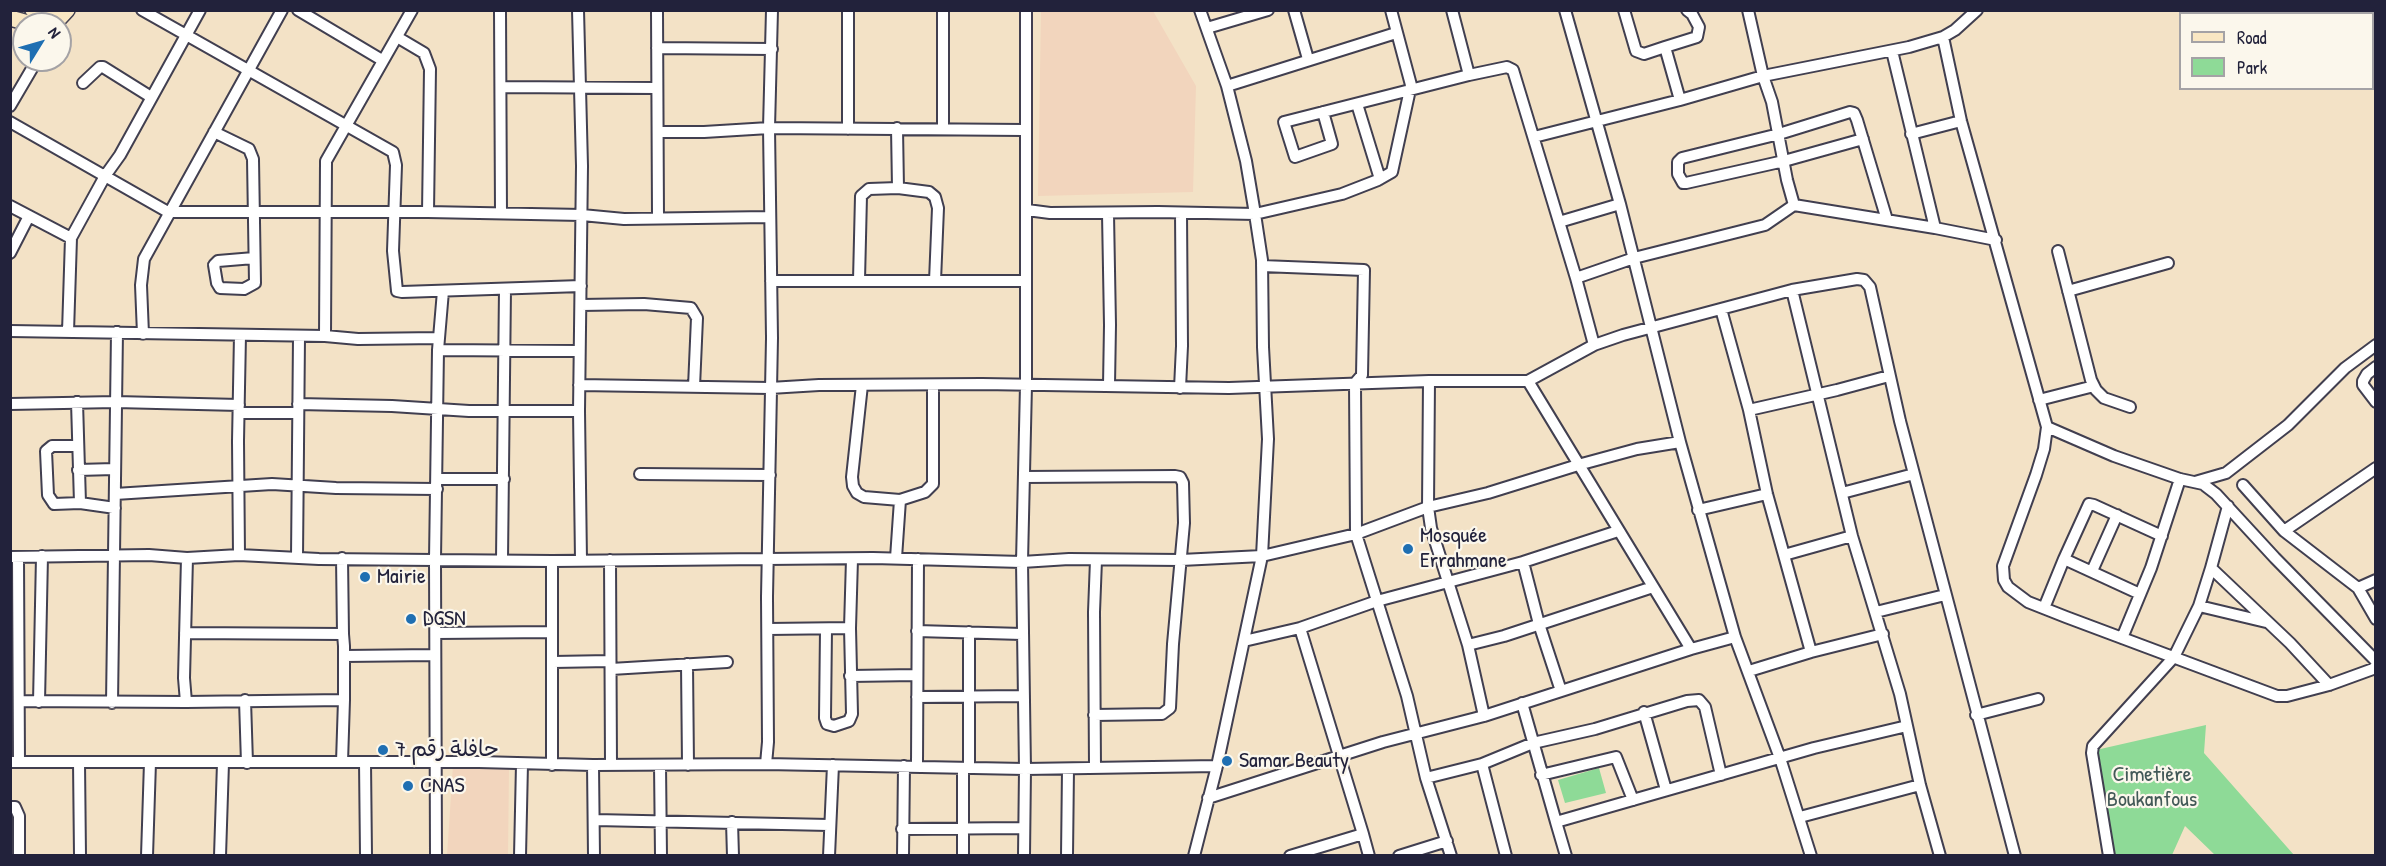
<!DOCTYPE html>
<meta charset="utf-8">
<style>
body{margin:0}
#map{position:relative;width:2386px;height:866px;overflow:hidden;background:#f3e2c6;font-family:"Patrick Hand",sans-serif}
canvas{display:block}
.frame{position:absolute;inset:0;border:12px solid #22223b;pointer-events:none}
.legend{position:absolute;left:2179px;top:12px;width:195px;height:78px;box-sizing:border-box;background:#fbf7ec;border:2px solid #a4a2a5;margin:0;padding:8px 10px;list-style:none;font-size:18px;color:#22223b}
.legend li{display:flex;align-items:center;gap:12px;height:30px}
.legend b{width:30px;border:2px solid #a4a2a5}
.north{position:absolute;left:12px;top:12px;width:60px;height:60px;box-sizing:border-box;background:#fbf7ec;border:2px solid #a4a2a5;border-radius:50%;rotate:53deg;font-size:16px;font-weight:700;line-height:24px;text-align:center;color:#22223b}
.north::after{content:'';display:block;margin:auto;width:21px;height:27px;background:#1f6fb2;clip-path:polygon(50% 0,100% 100%,50% 72%,0 100%)}
</style>
<div id="map">
<canvas width="2386" height="866"></canvas>
<div class="frame"></div>
<ul class="legend">
<li><b style="height:8px;background:#f9e7c3"></b>Road</li>
<li><b style="height:16px;background:#8eda97"></b>Park</li>
</ul>
<div class="north">N</div>
</div>
<script>
const ctx = document.querySelector('canvas').getContext('2d');
ctx.lineJoin = 'round';
function paint(path, color) { ctx.fillStyle = color; ctx.fill(path, 'evenodd'); }
const poly = rows => new Path2D(rows.map(r => 'M' + r).join(''));
function strokePath(path, color, width, dash) { ctx.strokeStyle = color; ctx.lineWidth = width; ctx.lineCap = dash ? 'butt' : 'round'; ctx.setLineDash(dash || []); ctx.stroke(path); }
function label(font, color, halo, rows, align = 'center') {
  ctx.font = font + ' "Patrick Hand","Playpen Sans Arabic",sans-serif'; ctx.lineWidth = 4.5; ctx.setLineDash([]); ctx.textBaseline = 'middle'; ctx.strokeStyle = halo; ctx.fillStyle = color; for (const [text, x, y, turn = 0] of rows) {
    ctx.save(); ctx.translate(x, y); ctx.rotate((+turn || 0) * Math.PI / 180); ctx.textAlign = isNaN(turn) ? turn : align; if (halo) ctx.strokeText(text, 0, 0); ctx.fillText(text, 0, 0); ctx.restore();
  }
}
paint(poly([
 [1041,11,1153,11,1196,86,1193,192,1038,196],
 [453,766,509,768,508,855,447,856]
]), '#f2d5bd');
paint(poly([
 [2206,725,2204,753,2294,855,2215,855,2185,826,2172,855,2113,855,2096,750],
 [1599,768,1606,793,1565,803,1558,780]
]), '#8eda97');
const minor = poly([
 [142,10,393,152,396,165,393,251,397,291,402,292,581,286],
 [298,10,382,60],
 [500,10,501,213],
 [578,10,582,166,579,411,581,560],
 [657,10,658,217],
 [848,10,848,129],
 [1200,10,1227,86],
 [1294,10,1308,59],
 [1391,10,1411,85,1392,172,1378,180,1342,194,1255,214,1246,161,1227,86,1396,33],
 [1452,10,1469,75],
 [1565,10,1620,204,1680,442],
 [1624,10,1636,51,1644,54,1665,47,1680,100],
 [1748,10,1763,76,1772,102,1787,180,1794,205,1935,228,1996,240],
 [1207,28,1268,10],
 [397,37,424,53,430,69,428,212],
 [1943,37,1961,121,2047,427,2044,449,2036,475,2003,566,2004,580,2008,587,2028,602,2066,617,2277,696,2287,696,2329,685,2373,669,2376,666],
 [1665,47,1697,37,1699,27,1692,14,1687,10],
 [657,48,772,49],
 [1892,51,1935,228],
 [83,83,100,67,103,67,151,97],
 [501,87,657,88],
 [1357,104,1380,179],
 [10,106,37,60],
 [1323,112,1332,144,1295,157,1284,122,1469,75,1507,67,1513,70,1576,278,1594,345],
 [10,122,168,212,428,212,582,215,624,219,769,217],
 [897,128,898,188],
 [943,129,943,10],
 [214,132,249,149,253,159,255,283,244,289,220,288,217,283,214,265,218,261,254,258],
 [658,132,704,132,769,128,1024,130],
 [1911,134,1961,121],
 [1534,137,1680,100,1763,76,1909,47,1943,37,1955,30,1977,10],
 [1863,139,1784,161,1686,183,1683,183,1678,174,1678,162,1682,158,1779,134,1850,112,1854,113,1857,120,1887,220],
 [10,206,71,238],
 [1027,210,1050,213,1158,212,1255,214,1262,260,1263,347,1268,439,1262,556,1356,534,1428,507,1488,493,1578,465,1637,449,1680,442,1735,637,1780,758,1811,856],
 [1108,214,1110,325,1109,385],
 [1559,222,1620,204],
 [2058,251,2091,380,2096,390,2104,398,2130,407],
 [10,253,29,216],
 [1262,266,1364,270,1362,375,1355,383,1356,534,1407,696,1426,778,1451,856],
 [1576,278,1634,258,1765,225,1794,205],
 [859,280,861,196,869,189,898,188,929,192,935,197,938,208,935,281],
 [771,281,1025,281],
 [1792,290,1852,536,1900,694,1920,785,1940,856],
 [2068,291,2168,263],
 [581,305,644,304,691,308,697,318,694,387],
 [1721,309,1749,410,1837,390,1889,376],
 [10,331,325,336,358,339,439,338],
 [68,332,71,238,105,176,120,155,200,10],
 [143,334,141,285,144,259,282,10],
 [325,336,326,161,412,10],
 [438,350,579,351],
 [2376,367,2367,374,2363,381,2363,385,2376,402],
 [1429,381,1428,507,1431,528,1468,645,1484,716],
 [1528,381,1594,345,1623,335,1792,290,1857,279,1864,280,1870,287,1900,421,2015,856],
 [579,385,770,388,819,385,982,384,1229,388,1429,381,1528,381,1691,649],
 [862,385,852,477,853,486,857,493,864,497,900,500],
 [1180,388,1182,346,1181,213],
 [2039,400,2094,386],
 [77,402,80,503,115,508],
 [10,404,116,402,239,405],
 [298,404,392,406,469,411,579,411],
 [1749,410,1767,494,1811,652,1883,634],
 [239,413,298,413],
 [2047,427,2114,456,2180,479,2203,484,2216,494,2275,558,2376,661],
 [77,446,52,446,46,451,48,495,54,504,80,503],
 [78,470,114,469],
 [640,474,770,475],
 [1024,477,1175,476,1180,477,1183,483,1184,523,1173,644,1170,708,1162,714,1094,715],
 [437,479,504,479],
 [2195,482,2226,473,2288,425,2345,368,2376,345],
 [2243,485,2284,531,2358,588,2376,619],
 [1842,493,1914,474],
 [115,494,272,484,336,488,437,489],
 [2228,506,2211,568,2290,643,2329,685],
 [1698,510,1767,494],
 [2284,531,2376,468],
 [239,555,238,441,240,335],
 [1784,555,1852,536],
 [10,557,149,555,187,558,239,555,319,559,552,561,873,558,1022,562,1069,559,1181,560,1262,556,1217,766,1194,856],
 [18,557,19,762],
 [297,558,299,337],
 [342,558,343,634],
 [896,558,900,500,925,492,933,484,933,385],
 [502,559,505,289],
 [610,560,611,764],
 [2092,571,2117,515],
 [2358,588,2376,580],
 [2140,594,2064,559,2089,504,2094,505,2162,536],
 [2199,606,2266,622],
 [2044,608,2064,559],
 [1876,612,1945,595],
 [1300,628,1363,834],
 [768,629,850,628],
 [826,629,825,718,827,724,834,726,849,721,852,714,850,628,852,559],
 [917,631,1022,634],
 [185,633,343,634,344,646,344,700,186,702],
 [436,633,552,632],
 [2122,638,2151,568,2180,479],
 [1244,641,1300,628,1377,601,1523,562],
 [1468,645,1504,636,1653,587],
 [344,656,435,655],
 [553,662,610,661],
 [687,664,688,765],
 [611,669,727,662],
 [1749,671,1811,652],
 [850,676,916,675],
 [1561,691,1539,624,1523,562,1618,531],
 [917,697,1024,696],
 [245,700,247,763],
 [19,701,186,702,184,678,187,558],
 [39,702,42,556],
 [112,703,117,332],
 [1522,703,1556,822,1814,748,1907,726],
 [1644,712,1666,790],
 [1976,715,2038,699],
 [10,762,479,762,593,765,766,764,1025,769,1217,766],
 [79,762,80,856],
 [342,762,344,700],
 [365,762,366,856],
 [766,764,768,742,767,597,772,338,769,128,772,10],
 [1482,764,1506,856],
 [552,765,552,561],
 [593,765,594,856],
 [660,765,661,856],
 [917,765,918,559],
 [1095,767,1094,612,1096,560],
 [969,768,969,632],
 [1541,775,1616,757,1633,800],
 [1426,778,1482,764,1533,743,1595,729,1687,701,1699,700,1705,707,1721,775],
 [1208,798,1383,742,1484,716,1691,649,1735,637],
 [10,807,15,807,19,816,19,856],
 [1800,817,1920,785],
 [595,820,829,825],
 [732,822,733,856],
 [1556,822,1566,856],
 [902,829,1024,828],
 [147,856,150,762],
 [220,856,223,763],
 [436,856,435,559,438,350,443,291],
 [520,856,522,764],
 [829,856,833,765],
 [903,856,904,766],
 [963,856,963,768],
 [1024,856,1025,769,1022,562,1026,385,1026,10],
 [1067,856,1068,769],
 [1290,856,1363,834,1369,856],
 [1399,856,1447,841],
 [2109,856,2092,753,2093,746,2174,657,2199,606,2211,568]
]);
const secondary = poly([
 [33,10,43,13,48,10],
 [2262,10,2270,14],
 [2307,10,2317,14],
 [10,18,32,24],
 [54,24,67,10],
 [2372,35,2376,37],
 [2372,49,2376,50]
]);
strokePath(minor, '#413f50', 14);
strokePath(secondary, '#413f50', 18);
strokePath(minor, '#fff', 10);
strokePath(secondary, '#f9e7c3', 15);
for (const [x, y, r, color] of [
 [1408,549,6,"#1f6fb2"],
 [365,577,6,"#1f6fb2"],
 [411,619,6,"#1f6fb2"],
 [383,750,6,"#1f6fb2"],
 [1227,761,6,"#1f6fb2"],
 [408,786,6,"#1f6fb2"]
]) { const dot = new Path2D(); dot.arc(x, y, r, 0, 2 * Math.PI); ctx.fillStyle = color; ctx.fill(dot); strokePath(dot, '#fbf7ec', 2); }
label('22px', '#22223b', '#fbf7ec', [
 ["Mosquée",1420,536],
 ["Errahmane",1420,561],
 ["Mairie",377,577],
 ["DGSN",423,619],
 ["حافلة رقم 7",395,750],
 ["Samar Beauty",1239,761],
 ["CNAS",420,786]
], 'left');
label('22px', '#425957', '#fbf7ec', [
 ["Cimetière",2152,775],
 ["Boukanfous",2152,800]
]);
</script>
